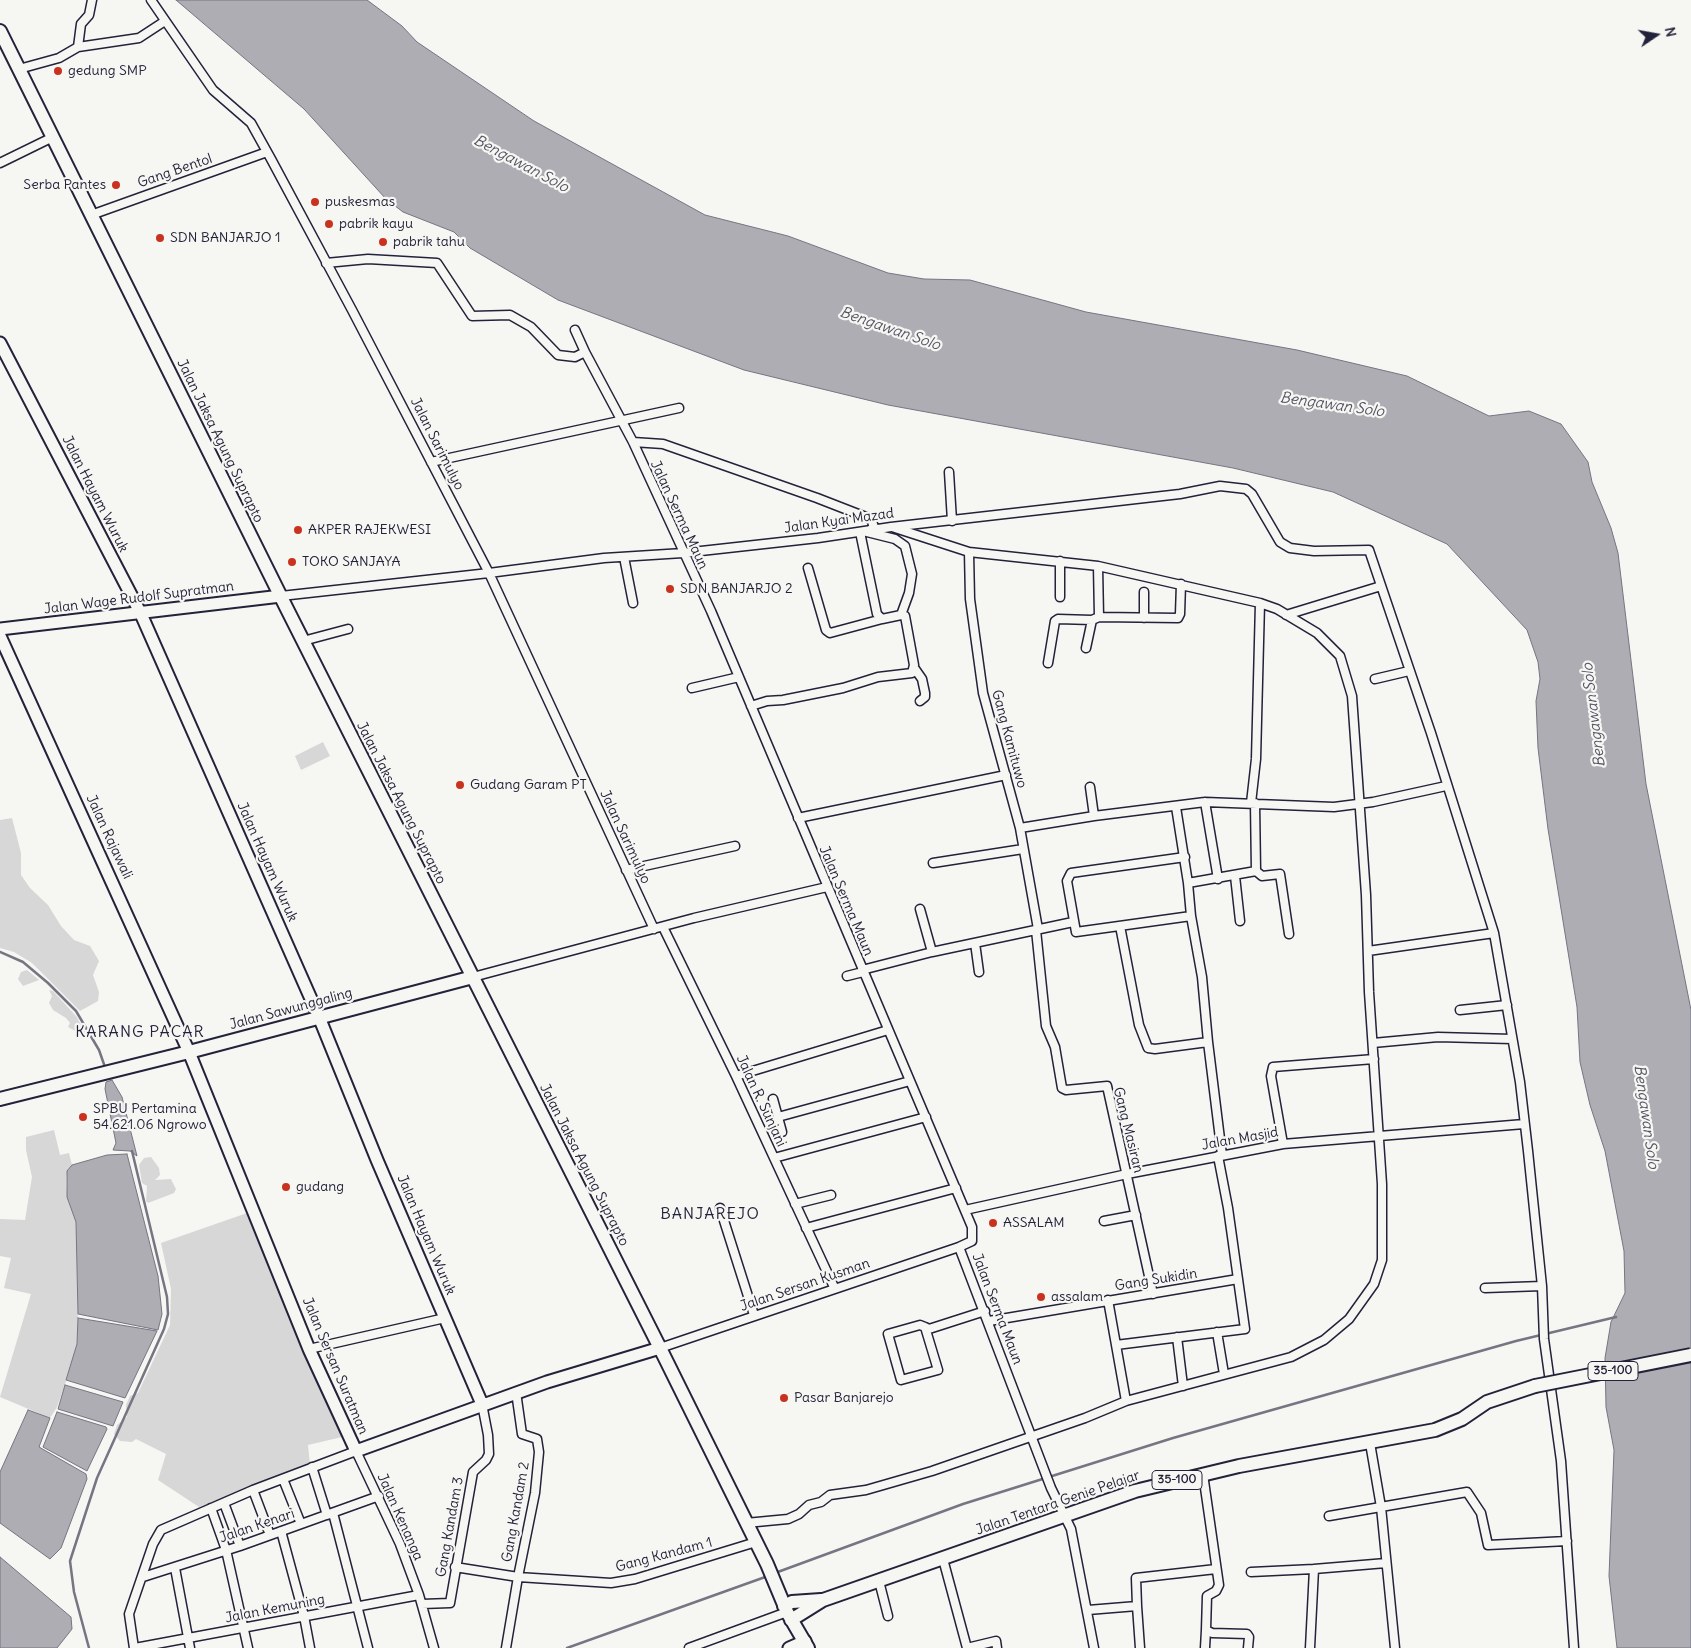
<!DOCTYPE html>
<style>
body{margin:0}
#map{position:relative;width:1691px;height:1648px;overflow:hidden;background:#f6f6f2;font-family:Delius,sans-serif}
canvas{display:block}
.north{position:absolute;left:1631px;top:10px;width:50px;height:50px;-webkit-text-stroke:4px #f6f6f2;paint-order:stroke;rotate:78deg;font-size:14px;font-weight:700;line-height:20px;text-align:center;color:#22223b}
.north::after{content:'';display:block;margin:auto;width:18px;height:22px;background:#22223b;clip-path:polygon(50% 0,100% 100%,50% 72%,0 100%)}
</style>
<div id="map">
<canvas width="1691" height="1648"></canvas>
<div class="north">N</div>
</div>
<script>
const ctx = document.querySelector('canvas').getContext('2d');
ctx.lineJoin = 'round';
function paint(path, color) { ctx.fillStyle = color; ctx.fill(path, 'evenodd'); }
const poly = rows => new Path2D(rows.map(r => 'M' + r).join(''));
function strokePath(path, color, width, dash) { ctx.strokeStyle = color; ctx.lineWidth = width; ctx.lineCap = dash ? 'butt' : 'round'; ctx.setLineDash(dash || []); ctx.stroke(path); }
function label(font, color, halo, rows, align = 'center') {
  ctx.font = font + ' Delius,sans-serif'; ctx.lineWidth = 4.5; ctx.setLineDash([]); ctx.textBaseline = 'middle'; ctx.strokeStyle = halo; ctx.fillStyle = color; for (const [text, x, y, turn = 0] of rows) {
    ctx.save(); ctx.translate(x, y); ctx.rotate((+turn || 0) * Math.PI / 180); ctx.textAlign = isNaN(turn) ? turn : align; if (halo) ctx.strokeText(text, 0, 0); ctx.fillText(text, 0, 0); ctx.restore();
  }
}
paint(poly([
 [323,742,330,756,301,770,295,756],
 [12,818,21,853,21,875,30,888,48,905,61,926,74,940,90,946,99,961,93,975,99,992,98,1001,80,1011,32,963,14,952,0,948,0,820],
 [27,970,39,980,23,986,18,979,21,972],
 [49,990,53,991,76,1016,87,1035,78,1037,77,1032,68,1027,70,1023,66,1018,53,1010,49,1003,52,996],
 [54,1130,60,1155,69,1153,72,1165,67,1171,66,1181,67,1197,76,1222,78,1314,77,1344,71,1367,57,1407,50,1418,0,1397,31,1294,4,1288,11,1258,0,1256,0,1219,25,1220,32,1177,26,1150,26,1137],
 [151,1157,159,1168,160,1175,155,1180,171,1179,176,1189,174,1193,148,1203,146,1201,147,1186,142,1183,139,1165,144,1158],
 [250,1212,342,1437,308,1445,310,1465,199,1507,158,1480,166,1454,136,1439,132,1442,120,1441,114,1434,117,1425,127,1417,126,1405,130,1396,138,1393,170,1325,171,1289,161,1243]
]), '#d7d7d7');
const water = poly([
 [176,0,367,0,402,26,417,42,534,121,705,215,788,236,888,273,924,279,970,280,1086,312,1297,350,1407,376,1489,416,1529,411,1561,424,1588,462,1592,482,1611,528,1618,553,1646,784,1691,1010,1691,1648,1617,1648,1609,1576,1614,1450,1606,1407,1605,1358,1611,1322,1625,1293,1624,1251,1605,1151,1590,1105,1580,1062,1577,1007,1548,829,1538,748,1536,701,1540,679,1538,662,1527,630,1447,544,1333,492,1233,468,888,405,744,370,558,300,470,248,454,232,403,212,386,199,304,109,176,0],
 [112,1080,122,1097,137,1156,130,1151,113,1150,116,1143,105,1089,106,1082,112,1080],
 [127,1154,158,1276,162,1314,158,1330,78,1314,76,1222,67,1197,67,1171,72,1165,107,1155,127,1154],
 [78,1318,157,1331,125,1398,66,1380,77,1344,78,1318],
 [65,1385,123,1402,113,1426,58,1409,65,1385],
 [28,1410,50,1418,39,1447,86,1474,87,1479,61,1548,50,1559,0,1523,0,1472,28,1410],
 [57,1412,106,1427,107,1429,87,1471,43,1447,57,1412],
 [0,1557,71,1617,72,1629,57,1648,0,1648,0,1557]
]);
paint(water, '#adadb3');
strokePath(water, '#757583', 1);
strokePath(poly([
 [0,952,23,962,48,983,76,1011,99,1050,106,1070],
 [775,1573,963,1504,1173,1438,1516,1341,1616,1317],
 [89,1648,74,1592,70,1561,97,1478,164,1329,168,1314,167,1297,132,1151],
 [567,1648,768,1576]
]), '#757583', 2.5);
const street = poly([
 [151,0,213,90,251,123,271,159,352,310,489,573,654,929],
 [78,47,81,24,89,15,92,0],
 [19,69,59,58,78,47,139,38,165,21],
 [0,163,53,137],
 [91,215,267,152],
 [326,263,368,259,437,263,472,316,510,315,531,327,558,355,575,357,585,352,633,442,711,611,972,1227,972,1241,959,1247,660,1348],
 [575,330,585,352],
 [633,442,663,444,817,498,871,519,874,527,871,529],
 [431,462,679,408],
 [949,472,952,521],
 [867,532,895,539,905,546,912,574,909,593,901,615],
 [969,552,970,599,983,693,1020,828,1038,929],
 [624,557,633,603],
 [1098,566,1099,617],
 [808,568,826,630,830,633,882,619],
 [1144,592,1144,618],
 [281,596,489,573,604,558,683,553,818,538,891,527,1180,494,1220,486,1246,489,1252,494,1280,542,1290,548,1314,551,1369,550,1431,733,1494,933,1520,1082,1528,1151,1542,1286,1544,1339,1561,1461,1574,1648],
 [1060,597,1060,561],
 [1286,615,1381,586],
 [303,641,348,629],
 [1086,648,1092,620,1099,617,1178,618,1180,614,1181,584],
 [1048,663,1055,621,1058,619,1092,620],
 [915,669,922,679,925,693,925,697,920,701],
 [1375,679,1409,671],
 [692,688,739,677],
 [751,706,767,701,783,700,843,688,878,677,912,673,914,665,905,616,901,615,882,619,877,614,860,532],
 [1090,787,1094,816],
 [1205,802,1218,879],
 [1251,803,1256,759,1260,603],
 [1255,803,1256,871,1262,876,1280,874,1289,934],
 [1176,807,1188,883,1191,916,1202,977,1208,1042],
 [798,818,1006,775],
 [1020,828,1094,816,1205,802,1334,807,1373,802,1446,786],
 [1185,857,1071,873,1067,881,1076,932,1191,916],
 [933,863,1023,849],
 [626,870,735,846],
 [1235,876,1240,921],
 [1188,883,1256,871],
 [920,909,932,952],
 [1120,926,1139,1025,1148,1048,1155,1049,1208,1042,1222,1155],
 [663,927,736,1076,834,1287],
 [1036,930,1046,1026,1055,1047,1062,1088,1066,1090,1107,1086,1153,1294],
 [975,943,979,972],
 [1368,951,1494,933],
 [862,970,932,952,1073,922],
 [847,976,863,972],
 [473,977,694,918,827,887],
 [1460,1010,1507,1005],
 [1373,1043,1438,1037,1512,1039],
 [736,1076,888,1030],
 [773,1099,782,1132],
 [778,1117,910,1081],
 [1283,1144,1271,1076,1273,1067,1374,1059],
 [774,1158,926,1117],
 [795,1204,831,1195],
 [720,1208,754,1315],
 [965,1210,1127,1174,1283,1144,1524,1124],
 [1104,1221,1136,1215],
 [806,1228,956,1188],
 [959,1247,1051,1488,1071,1529,1094,1648],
 [1485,1288,1542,1286],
 [1108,1300,1126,1401],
 [989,1321,1238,1279],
 [925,1327,938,1370,901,1380,888,1334,920,1325,925,1327,929,1329,985,1311],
 [1217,1332,1224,1374],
 [1177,1337,1183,1386],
 [1116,1345,1245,1329,1228,1208,1218,1156],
 [309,1349,445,1318],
 [1370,1443,1381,1507,1395,1648],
 [312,1467,327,1515],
 [1203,1474,1219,1585,1216,1591,1207,1596,1206,1630,1212,1633,1247,1634,1249,1637,1248,1648],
 [283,1479,301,1524],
 [253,1490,270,1535],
 [224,1503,240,1546],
 [211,1508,226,1550,248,1648],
 [333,1513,368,1648],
 [1329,1516,1467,1492,1481,1513,1488,1545,1567,1541],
 [746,1523,788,1519,799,1514,809,1505,821,1502,830,1495,866,1490,932,1471,1085,1418,1126,1401,1291,1357,1324,1340,1349,1319,1374,1284,1382,1260,1382,1184,1369,992,1366,895,1352,696,1340,656,1317,633,1277,609,1260,603,1098,566,969,552,895,528],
 [281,1531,304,1616,310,1648],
 [943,1559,967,1648,996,1641,997,1648],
 [455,1567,518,1577,611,1583,635,1579,756,1542],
 [175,1568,190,1648],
 [1251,1572,1314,1569],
 [143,1577,240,1546,379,1496],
 [879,1581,888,1616],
 [422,1604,450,1603,473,1472,486,1460,489,1454,488,1435,482,1404],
 [1137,1606,1136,1578,1216,1569],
 [1088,1610,1137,1606,1140,1648],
 [134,1648,129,1614,153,1544,161,1530,253,1490,356,1451,400,1544,419,1595,434,1648],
 [135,1648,419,1595],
 [506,1648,518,1577,535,1493,539,1452,537,1439,522,1434,516,1392],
 [689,1648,787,1612],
 [1205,1648,1206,1630],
 [1310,1648,1314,1569,1386,1563]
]);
const secondary = poly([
 [0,343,141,614,319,1017,377,1160,482,1404],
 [0,629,281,596],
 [0,636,189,1052,309,1349,356,1451,547,1382,660,1348],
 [789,1648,805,1641]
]);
const primary = poly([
 [0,31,286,607,660,1348,767,1564,787,1612,808,1648],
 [0,1099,189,1052,473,977],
 [784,1606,792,1602,821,1600],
 [791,1620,823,1600,1135,1491,1239,1466,1435,1430,1462,1419,1487,1402,1535,1386]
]);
strokePath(street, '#22223b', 11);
strokePath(secondary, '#22223b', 15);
strokePath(primary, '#22223b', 16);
strokePath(street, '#f6f6f2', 8);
strokePath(secondary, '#f6f6f2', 11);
strokePath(primary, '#f6f6f2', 12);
const primaryBridge = poly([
 [1535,1386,1691,1355]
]);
strokePath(primaryBridge, '#22223b', 16, []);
strokePath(primaryBridge, '#f6f6f2', 12);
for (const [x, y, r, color] of [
 [58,71,5,"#c8321e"],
 [116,185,5,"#c8321e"],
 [315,202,5,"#c8321e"],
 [329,224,5,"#c8321e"],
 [160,238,5,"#c8321e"],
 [383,242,5,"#c8321e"],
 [298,530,5,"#c8321e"],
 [292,562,5,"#c8321e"],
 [670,589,5,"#c8321e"],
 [460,785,5,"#c8321e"],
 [83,1117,5,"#c8321e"],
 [286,1187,5,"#c8321e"],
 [993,1223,5,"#c8321e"],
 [1041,1297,5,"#c8321e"],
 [784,1398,5,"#c8321e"]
]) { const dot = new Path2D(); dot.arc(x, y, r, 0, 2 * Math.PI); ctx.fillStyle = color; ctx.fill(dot); strokePath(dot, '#f6f6f2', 2); }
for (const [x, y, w] of [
 [1613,1371,50],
 [1177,1480,50]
]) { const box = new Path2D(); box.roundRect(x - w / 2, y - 9.5, w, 19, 4); ctx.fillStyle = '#f6f6f2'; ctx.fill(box); strokePath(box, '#22223b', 1); }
label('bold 12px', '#22223b', null, [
 ["35-100",1613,1371],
 ["35-100",1177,1480]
]);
label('14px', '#22223b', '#f6f6f2', [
 ["gedung SMP",68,71],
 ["Serba Pantes",106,185,"right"],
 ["puskesmas",325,202],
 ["pabrik kayu",339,224],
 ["SDN BANJARJO 1",170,238],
 ["pabrik tahu",393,242],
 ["AKPER RAJEKWESI",308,530],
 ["TOKO SANJAYA",302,562],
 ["SDN BANJARJO 2",680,589],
 ["Gudang Garam PT",470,785],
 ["SPBU Pertamina",93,1109],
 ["54.621.06 Ngrowo",93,1125],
 ["gudang",296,1187],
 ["ASSALAM",1003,1223],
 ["assalam",1051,1297],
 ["Pasar Banjarejo",794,1398]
], 'left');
label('14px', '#22223b', '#f6f6f2', [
 ["Gang Bentol",175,171,-19],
 ["Jalan Jaksa Agung Suprapto",220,441,64],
 ["Jalan Sarimulyo",437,444,63],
 ["Jalan Hayam Wuruk",95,494,63],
 ["Jalan Serma Maun",679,515,65],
 ["Jalan Kyai Mazad",839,521,-8],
 ["Jalan Wage Rudolf Supratman",139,598,-7],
 ["Gang Kamituwo",1009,739,75],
 ["Jalan Jaksa Agung Suprapto",401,803,63],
 ["Jalan Rajawali",109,837,65],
 ["Jalan Sarimulyo",625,837,65],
 ["Jalan Hayam Wuruk",267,862,66],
 ["Jalan Serma Maun",846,901,67],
 ["Jalan Sawunggaling",291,1009,-15],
 ["Jalan R. Sunjani",761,1101,65],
 ["Gang Masiran",1128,1130,76],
 ["Jalan Masjid",1240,1139,-10],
 ["Jalan Jaksa Agung Suprapto",584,1165,63],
 ["Jalan Hayam Wuruk",426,1235,67],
 ["Gang Sukidin",1156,1280,-9],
 ["Jalan Sersan Kusman",805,1285,-19],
 ["Jalan Serma Maun",997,1309,69],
 ["Jalan Sersan Suratman",335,1366,67],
 ["Jalan Tentara Genie Pelajar",1058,1503,-19],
 ["Gang Kandam 2",516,1512,-80],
 ["Jalan Kenanga",400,1517,66],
 ["Jalan Kenari",257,1526,-19],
 ["Gang Kandam 3",450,1527,-80],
 ["Gang Kandam 1",664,1555,-15],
 ["Jalan Kemuning",275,1609,-11]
]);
label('italic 15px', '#535365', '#f6f6f2', [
 ["Bengawan Solo",521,164,28],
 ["Bengawan Solo",890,329,19],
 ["Bengawan Solo",1332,405,8],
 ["Bengawan Solo",1594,715,-97],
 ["Bengawan Solo",1646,1117,82]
]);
ctx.letterSpacing = '1px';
label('16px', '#22223b', '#f6f6f2', [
 ["KARANG PACAR",140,1032],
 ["BANJAREJO",710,1214]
]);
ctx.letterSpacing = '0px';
</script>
